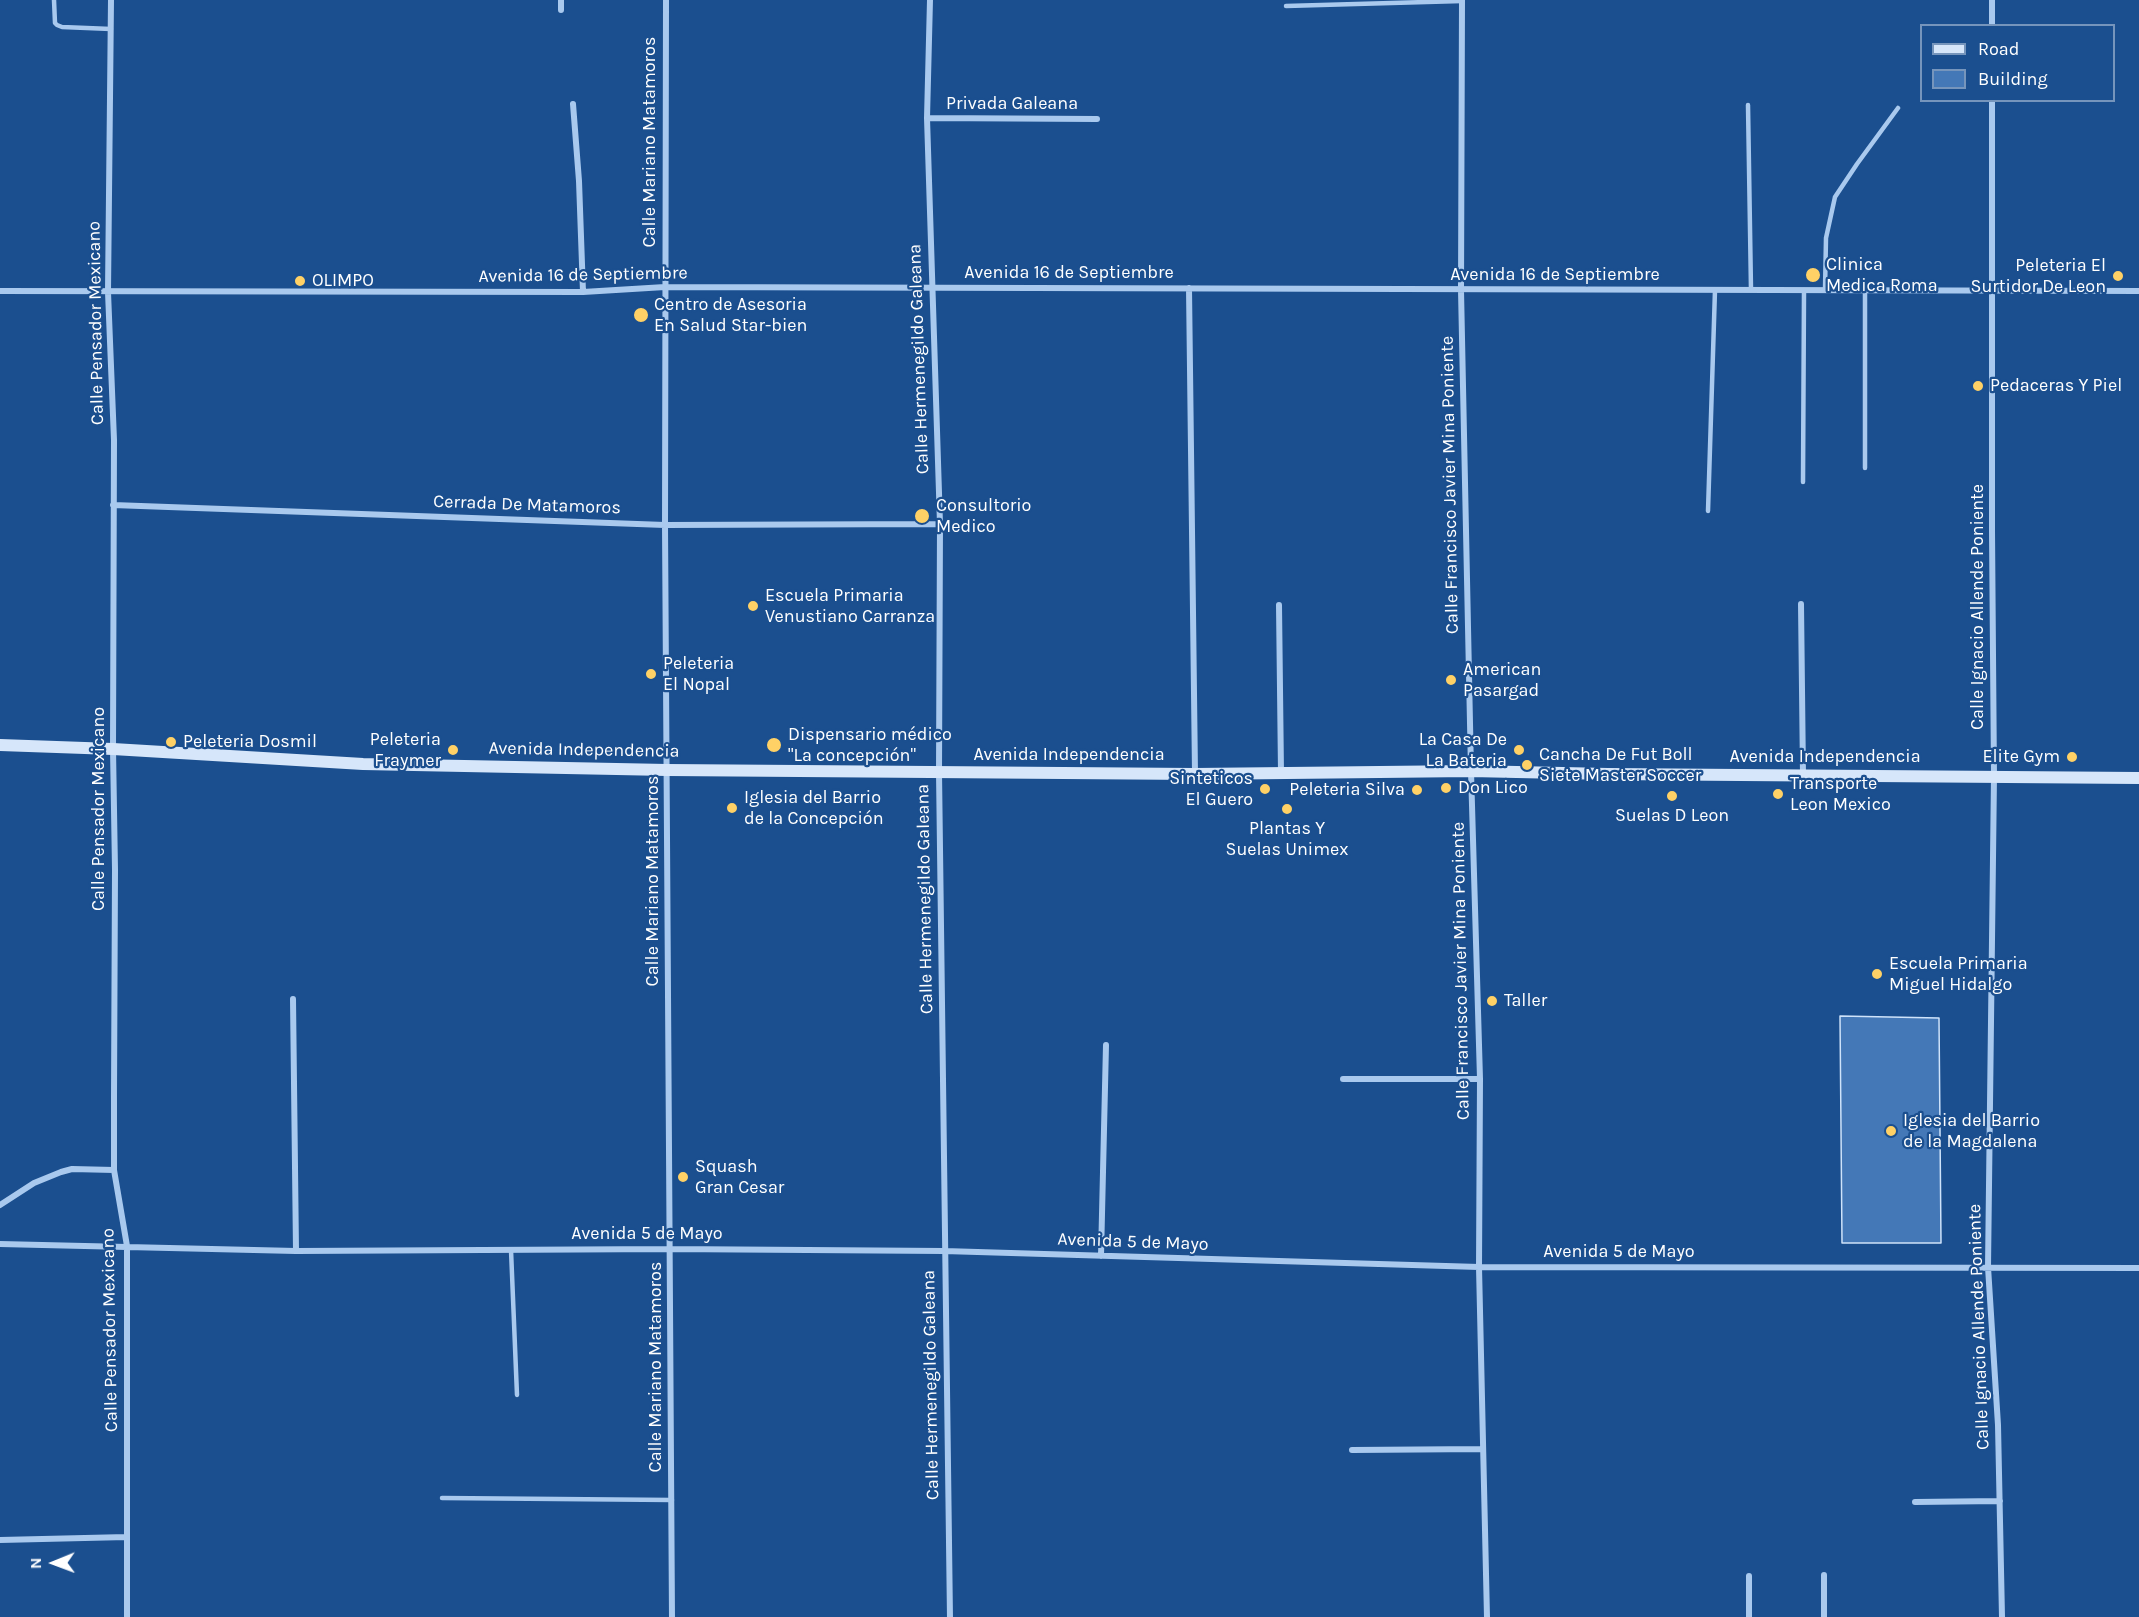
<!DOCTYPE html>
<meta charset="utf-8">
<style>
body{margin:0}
#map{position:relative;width:2139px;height:1617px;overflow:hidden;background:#1b4f8f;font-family:Karla,sans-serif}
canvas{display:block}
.legend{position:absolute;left:1920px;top:24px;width:195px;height:78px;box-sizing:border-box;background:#1b4f8f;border:2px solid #7695bc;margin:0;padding:8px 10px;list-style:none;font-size:18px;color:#fff}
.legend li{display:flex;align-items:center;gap:12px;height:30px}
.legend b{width:30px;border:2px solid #7695bc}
.north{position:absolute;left:24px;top:1533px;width:60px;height:60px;-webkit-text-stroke:4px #1b4f8f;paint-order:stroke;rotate:269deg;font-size:16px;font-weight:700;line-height:24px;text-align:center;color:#fff}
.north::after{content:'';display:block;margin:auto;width:21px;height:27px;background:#fff;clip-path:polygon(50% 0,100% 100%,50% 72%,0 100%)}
</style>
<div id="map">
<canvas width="2139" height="1617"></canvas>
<ul class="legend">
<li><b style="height:8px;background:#d6e6fa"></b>Road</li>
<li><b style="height:16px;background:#4478b7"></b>Building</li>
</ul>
<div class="north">N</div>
</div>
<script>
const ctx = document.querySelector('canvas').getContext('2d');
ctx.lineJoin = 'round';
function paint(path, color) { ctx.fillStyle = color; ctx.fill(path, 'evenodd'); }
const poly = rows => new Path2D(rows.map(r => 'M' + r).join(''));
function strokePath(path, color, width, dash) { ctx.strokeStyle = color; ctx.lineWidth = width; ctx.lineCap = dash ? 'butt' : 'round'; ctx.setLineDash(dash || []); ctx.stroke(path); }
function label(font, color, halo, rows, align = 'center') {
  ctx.font = font + ' Karla,sans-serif'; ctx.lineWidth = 4.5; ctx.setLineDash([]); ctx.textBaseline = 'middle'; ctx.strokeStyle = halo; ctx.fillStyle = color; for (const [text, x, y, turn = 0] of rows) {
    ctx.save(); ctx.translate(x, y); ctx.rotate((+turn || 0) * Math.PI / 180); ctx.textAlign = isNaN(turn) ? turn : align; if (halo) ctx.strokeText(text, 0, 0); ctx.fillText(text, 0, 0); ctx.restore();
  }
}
const building = poly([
 [1840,1016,1939,1018,1941,1243,1842,1243,1840,1016]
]);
paint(building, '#4478b7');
strokePath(building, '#cfe3fa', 1.5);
strokePath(poly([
 [54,0,55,23,57,25,62,27,111,29],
 [1286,6,1462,1],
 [1748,105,1751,290],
 [1825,290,1826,238,1835,197,1857,164,1898,108],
 [1865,468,1865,290],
 [1803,482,1804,290],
 [1708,511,1715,290],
 [511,1250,517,1395],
 [442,1498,672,1500]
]), '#a9c9ee', 4.5);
strokePath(poly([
 [111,0,108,292,114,440,113,749,115,870,114,1096,114,1170,127,1246,127,1617],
 [561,0,561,10],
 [666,0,665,525,672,1617],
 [930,0,927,118,940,524,939,772,950,1617],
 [1462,0,1461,290,1471,771,1480,1079,1479,1267,1487,1617],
 [1992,26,1992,0],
 [1992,100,1992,531,1994,776,1988,1267,1998,1425,2002,1617],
 [573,104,579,181,583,292],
 [927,118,1097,119],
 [1189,288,1195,774],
 [0,291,583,292,665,287,2139,291],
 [113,505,665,525,940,524],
 [1801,604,1803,775],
 [1279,605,1281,773],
 [293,999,296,1251],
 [1343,1079,1480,1079],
 [0,1205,34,1183,61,1172,72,1169,114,1170],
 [0,1244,296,1251,670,1249,944,1251,1479,1267,2139,1268],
 [1101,1256,1106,1045],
 [1352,1450,1483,1449],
 [1915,1502,2000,1501],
 [0,1540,127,1537],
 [1749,1576,1749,1617],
 [1824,1617,1824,1575]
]), '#a9c9ee', 6);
strokePath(poly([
 [0,745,113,749,363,764,667,770,1195,774,1471,771,1608,774,2139,778]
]), '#d6e6fa', 12);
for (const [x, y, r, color] of [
 [1813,275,8,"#ffd166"],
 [2118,276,6,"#ffd166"],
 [300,281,6,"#ffd166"],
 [641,315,8,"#ffd166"],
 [1978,386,6,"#ffd166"],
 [922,516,8,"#ffd166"],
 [753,606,6,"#ffd166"],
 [651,674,6,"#ffd166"],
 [1451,680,6,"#ffd166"],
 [171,742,6,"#ffd166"],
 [774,745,8,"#ffd166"],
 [453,750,6,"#ffd166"],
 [1519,750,6,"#ffd166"],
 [2072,757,6,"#ffd166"],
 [1527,765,6,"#ffd166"],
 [1446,788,6,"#ffd166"],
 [1265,789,6,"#ffd166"],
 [1417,790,6,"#ffd166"],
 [1778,794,6,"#ffd166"],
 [1672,796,6,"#ffd166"],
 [732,808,6,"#ffd166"],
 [1287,809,6,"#ffd166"],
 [1877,974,6,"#ffd166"],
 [1492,1001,6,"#ffd166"],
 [1891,1131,6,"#ffd166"],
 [683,1177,6,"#ffd166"]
]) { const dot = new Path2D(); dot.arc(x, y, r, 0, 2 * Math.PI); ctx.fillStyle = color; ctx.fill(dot); strokePath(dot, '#1b4f8f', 2); }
label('18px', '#fff', '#1b4f8f', [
 ["Privada Galeana",1012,104],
 ["Calle Mariano Matamoros",650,142,-90],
 ["Avenida 16 de Septiembre",1069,273],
 ["Avenida 16 de Septiembre",583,275,-1],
 ["Avenida 16 de Septiembre",1555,275],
 ["Calle Pensador Mexicano",96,323,-91],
 ["Calle Hermenegildo Galeana",919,359,-92],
 ["Calle Francisco Javier Mina Poniente",1450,485,-91],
 ["Cerrada De Matamoros",527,505,2],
 ["Calle Ignacio Allende Poniente",1978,607,-90],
 ["Avenida Independencia",584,750,1],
 ["Avenida Independencia",1069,755],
 ["Avenida Independencia",1825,757],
 ["Calle Pensador Mexicano",99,809,-90],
 ["Calle Mariano Matamoros",653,881,-90],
 ["Calle Hermenegildo Galeana",925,899,-91],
 ["Calle Francisco Javier Mina Poniente",1461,971,-91],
 ["Avenida 5 de Mayo",647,1234],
 ["Avenida 5 de Mayo",1133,1242,2],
 ["Avenida 5 de Mayo",1619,1252],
 ["Calle Ignacio Allende Poniente",1979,1327,-92],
 ["Calle Pensador Mexicano",110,1330,-91],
 ["Calle Mariano Matamoros",656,1367,-90],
 ["Calle Hermenegildo Galeana",931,1385,-91]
]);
label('18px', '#fff', '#1b4f8f', [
 ["Clinica",1826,265],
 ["Medica Roma",1826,286],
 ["Peleteria El",2106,266,"right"],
 ["Surtidor De Leon",2106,287,"right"],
 ["OLIMPO",312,281],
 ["Centro de Asesoria",654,305],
 ["En Salud Star-bien",654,326],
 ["Pedaceras Y Piel",1990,386],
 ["Consultorio",936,506],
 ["Medico",936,527],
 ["Escuela Primaria",765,596],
 ["Venustiano Carranza",765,617],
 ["Peleteria",663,664],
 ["El Nopal",663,685],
 ["American",1463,670],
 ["Pasargad",1463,691],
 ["Dispensario médico",788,735],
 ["\"La concepción\"",788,756],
 ["Peleteria",441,740,"right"],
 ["Fraymer",441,761,"right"],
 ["La Casa De",1507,740,"right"],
 ["La Bateria",1507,761,"right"],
 ["Peleteria Dosmil",183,742],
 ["Cancha De Fut Boll",1539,755],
 ["Siete Master Soccer",1539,776],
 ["Elite Gym",2060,757,"right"],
 ["Sinteticos",1253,779,"right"],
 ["El Guero",1253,800,"right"],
 ["Transporte",1790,784],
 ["Leon Mexico",1790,805],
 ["Don Lico",1458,788],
 ["Peleteria Silva",1405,790,"right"],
 ["Iglesia del Barrio",744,798],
 ["de la Concepción",744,819],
 ["Suelas D Leon",1672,816,"center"],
 ["Plantas Y",1287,829,"center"],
 ["Suelas Unimex",1287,850,"center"],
 ["Escuela Primaria",1889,964],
 ["Miguel Hidalgo",1889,985],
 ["Taller",1504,1001],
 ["Iglesia del Barrio",1903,1121],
 ["de la Magdalena",1903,1142],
 ["Squash",695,1167],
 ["Gran Cesar",695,1188]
], 'left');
</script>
